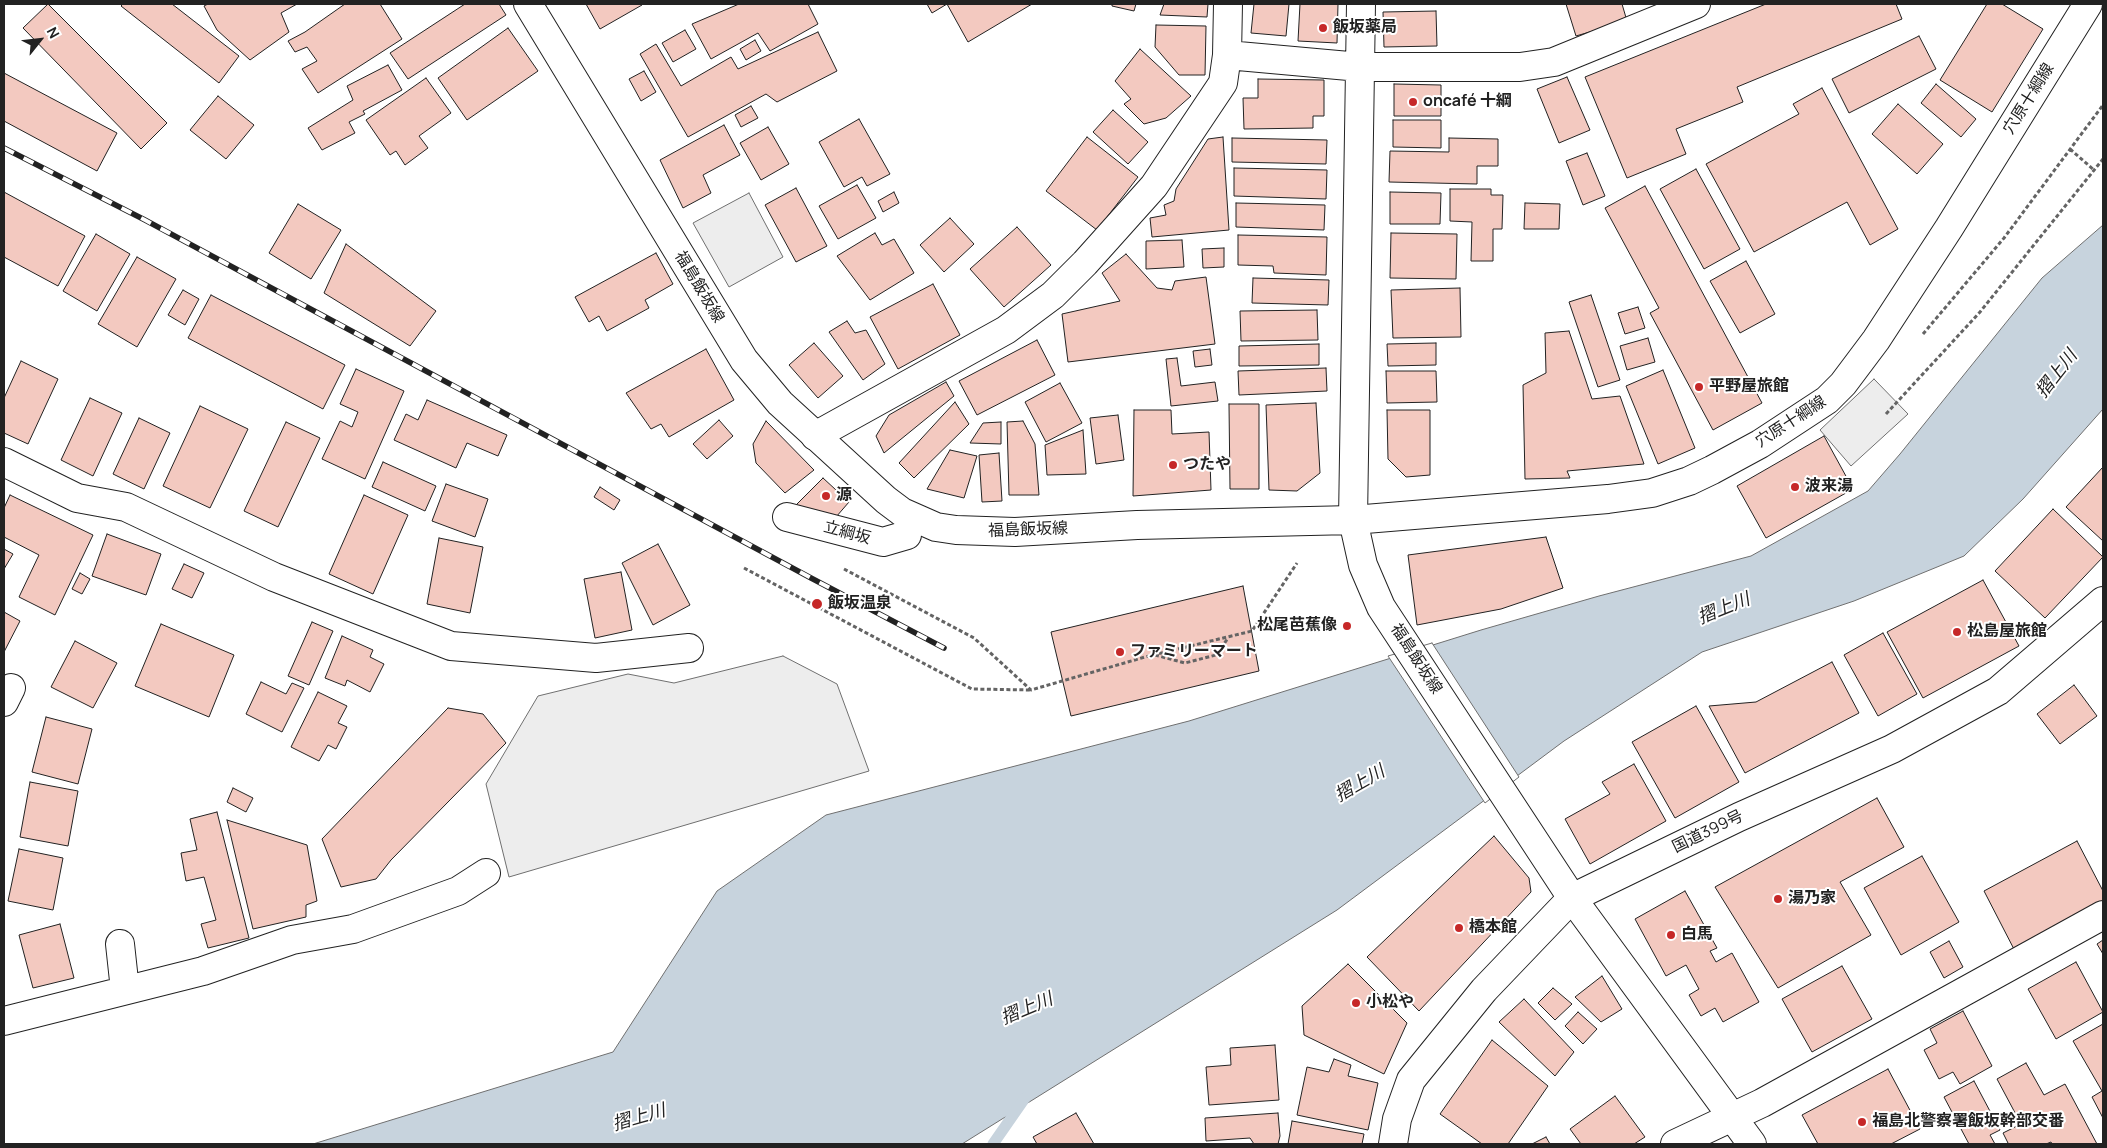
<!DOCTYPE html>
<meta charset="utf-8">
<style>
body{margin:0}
#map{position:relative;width:2107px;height:1148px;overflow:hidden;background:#fff;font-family:Manrope,sans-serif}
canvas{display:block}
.frame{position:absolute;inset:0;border:5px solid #222;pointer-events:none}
.north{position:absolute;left:15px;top:15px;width:50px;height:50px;-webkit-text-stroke:4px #fff;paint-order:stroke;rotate:61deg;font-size:14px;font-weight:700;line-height:20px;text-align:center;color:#222}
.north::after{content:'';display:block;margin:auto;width:18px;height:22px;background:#222;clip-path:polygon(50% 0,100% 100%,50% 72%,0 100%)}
</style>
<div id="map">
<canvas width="2107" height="1148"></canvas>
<div class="frame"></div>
<div class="north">N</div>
</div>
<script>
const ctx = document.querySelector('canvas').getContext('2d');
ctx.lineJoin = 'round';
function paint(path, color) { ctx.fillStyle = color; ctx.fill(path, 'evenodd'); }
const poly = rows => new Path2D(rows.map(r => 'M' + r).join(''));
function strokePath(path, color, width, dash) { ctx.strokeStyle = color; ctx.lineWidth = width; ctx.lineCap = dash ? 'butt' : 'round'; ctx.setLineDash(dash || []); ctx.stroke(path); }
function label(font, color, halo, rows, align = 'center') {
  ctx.font = font + ' Manrope,"Noto Sans JP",sans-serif'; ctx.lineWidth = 4; ctx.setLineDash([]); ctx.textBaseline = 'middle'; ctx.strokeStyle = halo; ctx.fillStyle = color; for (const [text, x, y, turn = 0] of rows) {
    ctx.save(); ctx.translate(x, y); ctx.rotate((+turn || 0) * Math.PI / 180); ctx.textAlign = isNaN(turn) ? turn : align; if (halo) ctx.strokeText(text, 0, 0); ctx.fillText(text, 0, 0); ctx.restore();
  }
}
const parking = poly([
 [749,193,783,257,729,287,693,223,749,193],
 [1874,379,1908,414,1851,466,1820,430,1874,379],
 [783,656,837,684,869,771,509,877,486,784,538,696,628,674,674,683,783,656]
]);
paint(parking, '#ededed');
strokePath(parking, '#6f6f6f', 1);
const water = poly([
 [2103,225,2103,409,2023,499,1964,556,1854,601,1702,652,1564,741,1337,910,962,1144,313,1144,613,1052,717,891,826,815,1189,721,1481,630,1599,596,1751,556,1868,491,1900,454,2042,278,2103,225]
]);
paint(water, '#c7d3dd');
strokePath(water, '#6f6f6f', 1);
const pier = poly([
 [1432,643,1519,777,1485,803,1388,656,1432,643]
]);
paint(pier, '#fff');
strokePath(pier, '#6f6f6f', 1);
strokePath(poly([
 [993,1144,1025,1098]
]), '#c7d3dd', 11);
const building = poly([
 [48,4,167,123,141,149,23,28,48,4],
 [123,4,172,4,239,56,219,83,121,6,123,4],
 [208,4,297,4,281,13,289,32,250,60,217,30,204,6,208,4],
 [345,4,380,4,402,39,318,93,302,69,317,61,307,47,295,52,288,41,305,32,345,4],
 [465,4,499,4,506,15,408,79,390,53,465,4],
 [586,4,641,4,642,5,600,29,586,4],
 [739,4,808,4,818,24,770,51,758,33,711,59,692,24,739,4],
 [927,4,1032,4,968,42,947,4,932,13,927,4],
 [1112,4,1136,4,1134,11,1112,6,1112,4],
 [1164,4,1208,4,1207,17,1160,15,1164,4],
 [1254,4,1289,4,1286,36,1251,33,1254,4],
 [1300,4,1338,4,1337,43,1298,41,1300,4],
 [1566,4,1622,4,1627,21,1576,36,1566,4],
 [1766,4,1896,4,1902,19,1737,87,1743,102,1676,129,1686,154,1627,178,1585,77,1766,4],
 [1987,4,2002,4,2043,29,1992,112,1940,80,1987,4],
 [1436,11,1437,46,1384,47,1383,12,1436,11],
 [1156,25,1206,26,1205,75,1179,75,1155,47,1156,25],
 [508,28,538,71,467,120,438,78,508,28],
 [685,30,696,49,673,62,662,43,685,30],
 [818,32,837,71,777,102,766,94,688,137,640,54,656,44,681,86,731,57,738,69,818,32],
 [1919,36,1936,69,1849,113,1832,79,1919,36],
 [755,40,761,51,746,60,740,49,755,40],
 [1140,49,1191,96,1166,118,1144,124,1124,104,1131,99,1115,81,1140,49],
 [388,65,402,90,363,111,365,114,349,122,355,133,322,150,308,128,353,100,347,86,388,65],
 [644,71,656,92,641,101,629,79,644,71],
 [4,73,117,133,97,171,4,121,4,73],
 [1567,77,1590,130,1559,143,1537,89,1567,77],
 [426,78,451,113,419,136,428,148,405,165,396,151,390,155,366,120,426,78],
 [1258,79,1324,80,1324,116,1313,116,1313,128,1244,129,1243,98,1258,98,1258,79],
 [1394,84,1441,85,1441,116,1394,116,1394,84],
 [1936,84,1976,119,1961,137,1921,103,1936,84],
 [1822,88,1898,229,1870,245,1847,202,1754,252,1706,164,1799,114,1793,104,1822,88],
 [218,96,254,125,226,159,190,130,218,96],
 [1898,104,1943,144,1917,174,1872,134,1898,104],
 [751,106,758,118,741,127,735,115,751,106],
 [1113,110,1148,142,1128,164,1093,132,1113,110],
 [859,119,890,174,867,186,862,177,844,187,819,142,859,119],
 [1393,120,1441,120,1441,148,1393,147,1393,120],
 [724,125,740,155,703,175,711,193,683,208,660,160,724,125],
 [768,127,789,164,761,180,740,143,768,127],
 [1087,137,1138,177,1097,230,1046,191,1087,137],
 [1223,137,1229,230,1152,237,1150,218,1166,215,1164,205,1174,201,1176,189,1208,139,1223,137],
 [1232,138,1327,140,1326,164,1232,162,1232,138],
 [1449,138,1498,139,1498,166,1477,166,1477,184,1389,182,1390,151,1449,152,1449,138],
 [1587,153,1605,196,1583,205,1566,161,1587,153],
 [1234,168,1327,170,1326,199,1234,196,1234,168],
 [1696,169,1740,249,1704,269,1660,189,1696,169],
 [857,185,876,218,838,239,819,206,857,185],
 [1645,186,1762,403,1713,430,1650,313,1659,308,1605,208,1645,186],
 [796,188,827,246,796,262,765,205,796,188],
 [1450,189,1491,189,1491,195,1503,195,1502,229,1493,229,1493,261,1471,261,1472,222,1450,221,1450,189],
 [4,192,85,236,58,286,4,257,4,192],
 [894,192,899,203,883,212,878,201,894,192],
 [1390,192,1441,193,1440,224,1390,224,1390,192],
 [1236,203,1325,205,1324,230,1236,227,1236,203],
 [1525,203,1560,204,1559,229,1524,229,1525,203],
 [298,204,341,230,311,279,269,253,298,204],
 [950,218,974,244,944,272,920,245,950,218],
 [1017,227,1051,265,1004,307,970,269,1017,227],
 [875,233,882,245,894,239,914,273,870,300,837,256,875,233],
 [1391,233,1457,234,1456,279,1390,278,1391,233],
 [96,234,130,254,97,311,63,291,96,234],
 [1238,235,1327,237,1326,275,1274,273,1273,266,1238,265,1238,235],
 [1182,240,1184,267,1146,269,1146,241,1182,240],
 [346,244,436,311,410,346,324,293,346,244],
 [1224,248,1224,267,1203,268,1202,249,1224,248],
 [656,253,673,284,645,300,649,308,607,331,599,316,589,322,575,297,656,253],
 [1126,254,1157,288,1172,290,1175,281,1206,277,1215,344,1068,362,1062,314,1120,301,1102,273,1126,254],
 [137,257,176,279,137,347,98,324,137,257],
 [1746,261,1775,314,1740,333,1710,281,1746,261],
 [1253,278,1329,280,1328,305,1252,303,1253,278],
 [933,284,960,335,898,369,870,317,933,284],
 [1460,288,1461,337,1393,338,1391,290,1460,288],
 [183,290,199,299,185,325,168,315,183,290],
 [211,295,345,365,323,409,188,338,211,295],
 [1591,295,1620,380,1598,387,1569,302,1591,295],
 [1638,307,1645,328,1625,334,1618,313,1638,307],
 [1317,310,1318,340,1241,341,1240,311,1317,310],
 [847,321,855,333,866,330,885,364,863,380,829,332,847,321],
 [1569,331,1592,399,1620,396,1644,464,1567,471,1570,478,1525,479,1523,385,1546,373,1545,333,1569,331],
 [1648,338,1655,362,1627,370,1620,346,1648,338],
 [1037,340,1055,375,977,415,959,381,1037,340],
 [814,343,843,376,818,398,789,365,814,343],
 [1436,343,1436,365,1388,366,1387,344,1436,343],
 [1319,344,1319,365,1239,366,1239,346,1319,344],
 [706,349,734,400,669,437,661,424,651,429,626,393,706,349],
 [1210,349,1212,365,1195,367,1193,351,1210,349],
 [1177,358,1181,386,1215,382,1218,401,1171,406,1166,359,1177,358],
 [21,361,58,379,28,444,4,433,4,398,21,361],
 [1326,368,1327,391,1239,395,1238,371,1326,368],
 [356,369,404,391,365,479,322,459,340,421,352,427,358,412,340,404,356,369],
 [1663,370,1695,448,1658,464,1626,386,1663,370],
 [1386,371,1436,371,1437,402,1387,403,1386,371],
 [946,382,954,396,884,453,876,436,889,415,946,382],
 [1060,383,1082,423,1046,442,1025,402,1060,383],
 [90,398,122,413,93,476,61,460,90,398],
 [427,400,507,435,498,456,467,443,456,468,394,440,406,414,418,420,427,400],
 [955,402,969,424,914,478,899,463,955,402],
 [1316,403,1320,473,1297,491,1269,490,1266,405,1316,403],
 [1229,404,1259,404,1259,489,1230,489,1229,404],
 [200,406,248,429,210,508,163,486,200,406],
 [1134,410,1171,410,1172,434,1209,432,1211,490,1133,496,1134,410],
 [1387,410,1430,410,1430,475,1406,477,1388,459,1387,410],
 [1118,415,1124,460,1096,464,1090,418,1118,415],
 [139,418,170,433,144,489,113,474,139,418],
 [719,420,733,436,707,459,693,444,719,420],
 [766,421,814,470,785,493,756,463,753,444,766,421],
 [1023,421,1035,444,1039,495,1009,495,1007,422,1023,421],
 [286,422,320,438,278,527,244,511,286,422],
 [1001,422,1001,444,970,443,983,423,1001,422],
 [1083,430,1086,474,1047,475,1045,445,1083,430],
 [1824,436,1853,489,1766,538,1737,486,1824,436],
 [950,450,977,456,964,498,927,489,950,450],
 [999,453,1002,501,982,502,979,455,999,453],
 [383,462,436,486,425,511,372,487,383,462],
 [2103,467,2103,541,2066,507,2103,467],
 [823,478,849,502,836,517,796,505,823,478],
 [446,484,488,499,475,537,432,521,446,484],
 [600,487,620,500,614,510,594,497,600,487],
 [10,495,93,535,55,615,19,597,39,555,4,537,4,508,10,495],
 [364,495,408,515,373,594,329,574,364,495],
 [2053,509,2103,557,2045,618,1995,571,2053,509],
 [107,534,161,554,146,595,92,576,107,534],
 [1546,537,1563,588,1501,609,1417,625,1408,555,1546,537],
 [439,538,483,547,470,613,427,604,439,538],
 [658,544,690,605,653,625,622,563,658,544],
 [4,549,13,554,4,569,4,549],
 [184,564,204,573,192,598,172,589,184,564],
 [621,572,632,630,595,638,584,579,621,572],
 [80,573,90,579,82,594,72,589,80,573],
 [1983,580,2019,646,1923,698,1887,632,1983,580],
 [1243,586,1259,671,1071,716,1051,632,1243,586],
 [4,612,20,621,4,652,4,612],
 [312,622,333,631,309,685,288,676,312,622],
 [161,624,234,655,209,717,135,686,161,624],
 [1883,633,1917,694,1878,716,1844,655,1883,633],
 [342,636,373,650,370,657,384,664,370,692,347,680,345,686,325,678,342,636],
 [75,641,117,663,93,708,51,687,75,641],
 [1832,662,1859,713,1745,773,1709,706,1756,702,1832,662],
 [261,682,286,694,292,683,304,688,282,732,246,714,261,682],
 [2074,685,2097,716,2060,744,2037,714,2074,685],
 [318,692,347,706,338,723,347,727,336,749,328,745,319,761,291,747,318,692],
 [1696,706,1739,782,1675,818,1632,742,1696,706],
 [448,708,483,714,506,743,391,860,376,879,341,887,322,839,448,708],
 [46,717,92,729,78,784,32,772,46,717],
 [1634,764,1666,821,1590,864,1565,819,1610,794,1602,782,1634,764],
 [30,782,78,791,68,846,20,837,30,782],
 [233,788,253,798,246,812,227,802,233,788],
 [1877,798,1904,847,1840,882,1871,935,1778,988,1715,887,1877,798],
 [217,812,249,938,208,948,201,924,216,920,204,877,186,881,181,853,197,850,190,819,217,812],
 [227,820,307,845,317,901,306,905,306,917,253,929,227,820],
 [1494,836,1529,878,1531,892,1419,1011,1367,957,1494,836],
 [2077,841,2103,891,2103,909,2017,955,1984,891,2077,841],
 [19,849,63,858,53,910,8,901,19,849],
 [1922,856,1959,922,1901,955,1864,888,1922,856],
 [1685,891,1717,948,1710,951,1716,962,1732,953,1759,1002,1723,1022,1715,1008,1701,1016,1689,995,1699,989,1686,965,1666,976,1635,919,1685,891],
 [60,924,74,978,33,988,19,935,60,924],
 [2103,940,2103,954,2097,944,2103,940],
 [1949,941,1963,967,1944,978,1930,952,1949,941],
 [2076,962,2103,1012,2056,1039,2028,989,2076,962],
 [1348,964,1407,1023,1384,1074,1304,1035,1302,1006,1348,964],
 [1842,966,1872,1019,1812,1052,1782,999,1842,966],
 [1602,976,1622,1009,1601,1022,1575,997,1602,976],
 [1553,988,1572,1004,1555,1020,1538,1003,1553,988],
 [1524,999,1574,1052,1555,1076,1499,1022,1524,999],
 [1963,1011,1992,1066,1960,1084,1953,1072,1939,1079,1924,1050,1937,1043,1930,1029,1963,1011],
 [1578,1012,1597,1029,1583,1044,1565,1026,1578,1012],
 [2103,1024,2103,1118,2092,1097,2102,1091,2073,1041,2103,1024],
 [1492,1040,1548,1086,1508,1144,1482,1144,1440,1114,1492,1040],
 [1275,1045,1279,1100,1209,1105,1206,1067,1231,1065,1230,1048,1275,1045],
 [1334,1059,1351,1065,1348,1076,1378,1083,1368,1130,1297,1115,1307,1067,1329,1072,1334,1059],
 [2026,1063,2044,1095,2065,1084,2097,1144,2052,1144,2051,1142,2046,1144,2006,1144,2008,1143,2003,1133,2021,1124,1997,1079,2026,1063],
 [1888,1069,1920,1129,1891,1144,1818,1144,1802,1115,1888,1069],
 [1974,1081,2000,1130,1990,1135,1995,1144,1969,1144,1944,1097,1974,1081],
 [1615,1096,1645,1137,1634,1144,1581,1144,1570,1129,1615,1096],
 [1076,1113,1094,1144,1037,1144,1033,1137,1076,1113],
 [1278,1113,1280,1136,1278,1144,1254,1144,1250,1138,1206,1141,1205,1118,1278,1113],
 [1292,1121,1364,1134,1362,1144,1288,1144,1292,1121],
 [1546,1137,1550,1144,1532,1144,1546,1137]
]);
paint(building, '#f3c9c0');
strokePath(building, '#222', 1);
const minor = poly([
 [1227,55,1360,67,1520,67,1554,62,1696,4],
 [815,436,1006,330,1053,295,1085,263,1154,186,1223,83,1227,55,1228,4],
 [4,462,77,498,126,507,274,577,451,646,596,658,689,648],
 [787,517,883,542,907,535],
 [1353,520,1361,4],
 [4,702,11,688],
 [1572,898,1752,1144],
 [120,944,125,990],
 [4,1021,203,971,292,940,353,929,458,891,486,873],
 [1675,1144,1762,1103,2103,915]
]);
const major = poly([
 [528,4,744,360,780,403,886,500,902,512,936,527,956,530,1015,532,1137,525,1353,520,1363,565,1381,607,1572,898],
 [1353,520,1608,499,1652,493,1689,481,1712,470,1760,444,1827,400,1843,384,1876,340,1949,228,2088,4]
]);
const highway = poly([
 [1393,1144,1397,1119,1411,1080,1484,990,1572,898,1739,817,1892,749,1998,691,2103,601]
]);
strokePath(minor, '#222', 30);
strokePath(major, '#222', 30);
strokePath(highway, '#222', 30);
strokePath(poly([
 [2070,149,2094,170],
 [1923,334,2004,238,2103,105],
 [1886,414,1980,312,2103,159],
 [744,568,972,689,1031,690],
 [844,569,974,638,1031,690,1145,657,1252,631,1297,563],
 [1155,655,1185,663,1216,655,1228,638]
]), '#646464', 3, [4, 2.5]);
strokePath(minor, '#fff', 28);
strokePath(major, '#fff', 28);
strokePath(highway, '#fff', 28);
const rail = poly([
 [4,148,145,220,811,578,944,648]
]);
strokePath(rail, '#222', 5.5);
strokePath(rail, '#fff', 4, [11]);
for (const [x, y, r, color] of [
 [1323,28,5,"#c62828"],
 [1413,102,5,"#c62828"],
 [1699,387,5,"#c62828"],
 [1173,465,5,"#c62828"],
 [1795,487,5,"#c62828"],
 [826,496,5,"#c62828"],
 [817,604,6,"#c62828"],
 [1347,626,5,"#c62828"],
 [1957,632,5,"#c62828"],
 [1120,652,5,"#c62828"],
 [1778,899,5,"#c62828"],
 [1459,928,5,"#c62828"],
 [1671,935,5,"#c62828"],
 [1356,1003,5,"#c62828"],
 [1862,1122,5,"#c62828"]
]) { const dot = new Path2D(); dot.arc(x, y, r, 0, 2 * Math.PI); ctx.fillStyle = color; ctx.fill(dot); strokePath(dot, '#fff', 2); }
label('bold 16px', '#222', '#fff', [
 ["飯坂薬局",1333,28],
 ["oncafé 十綱",1423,102],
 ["平野屋旅館",1709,387],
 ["つたや",1183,465],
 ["波来湯",1805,487],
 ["源",836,496],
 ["飯坂温泉",828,604],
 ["松尾芭蕉像",1337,626,"right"],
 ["松島屋旅館",1967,632],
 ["ファミリーマート",1130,652],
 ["湯乃家",1788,899],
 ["橋本館",1469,928],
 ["白馬",1681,935],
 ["小松や",1366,1003],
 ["福島北警察署飯坂幹部交番",1872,1122]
], 'left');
label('16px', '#222', '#fff', [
 ["穴原十綱線",2029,99,-58],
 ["福島飯坂線",699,287,59],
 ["穴原十綱線",1791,422,-33],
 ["福島飯坂線",1028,530,-2],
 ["立綱坂",847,533,15],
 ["福島飯坂線",1416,659,57],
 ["国道399号",1708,832,-26]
]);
label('italic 18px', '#222', '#fff', [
 ["摺上川",2057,374,-52],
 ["摺上川",1724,609,-22],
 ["摺上川",1360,784,-30],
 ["摺上川",1027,1009,-23],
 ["摺上川",639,1118,-16]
]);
</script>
